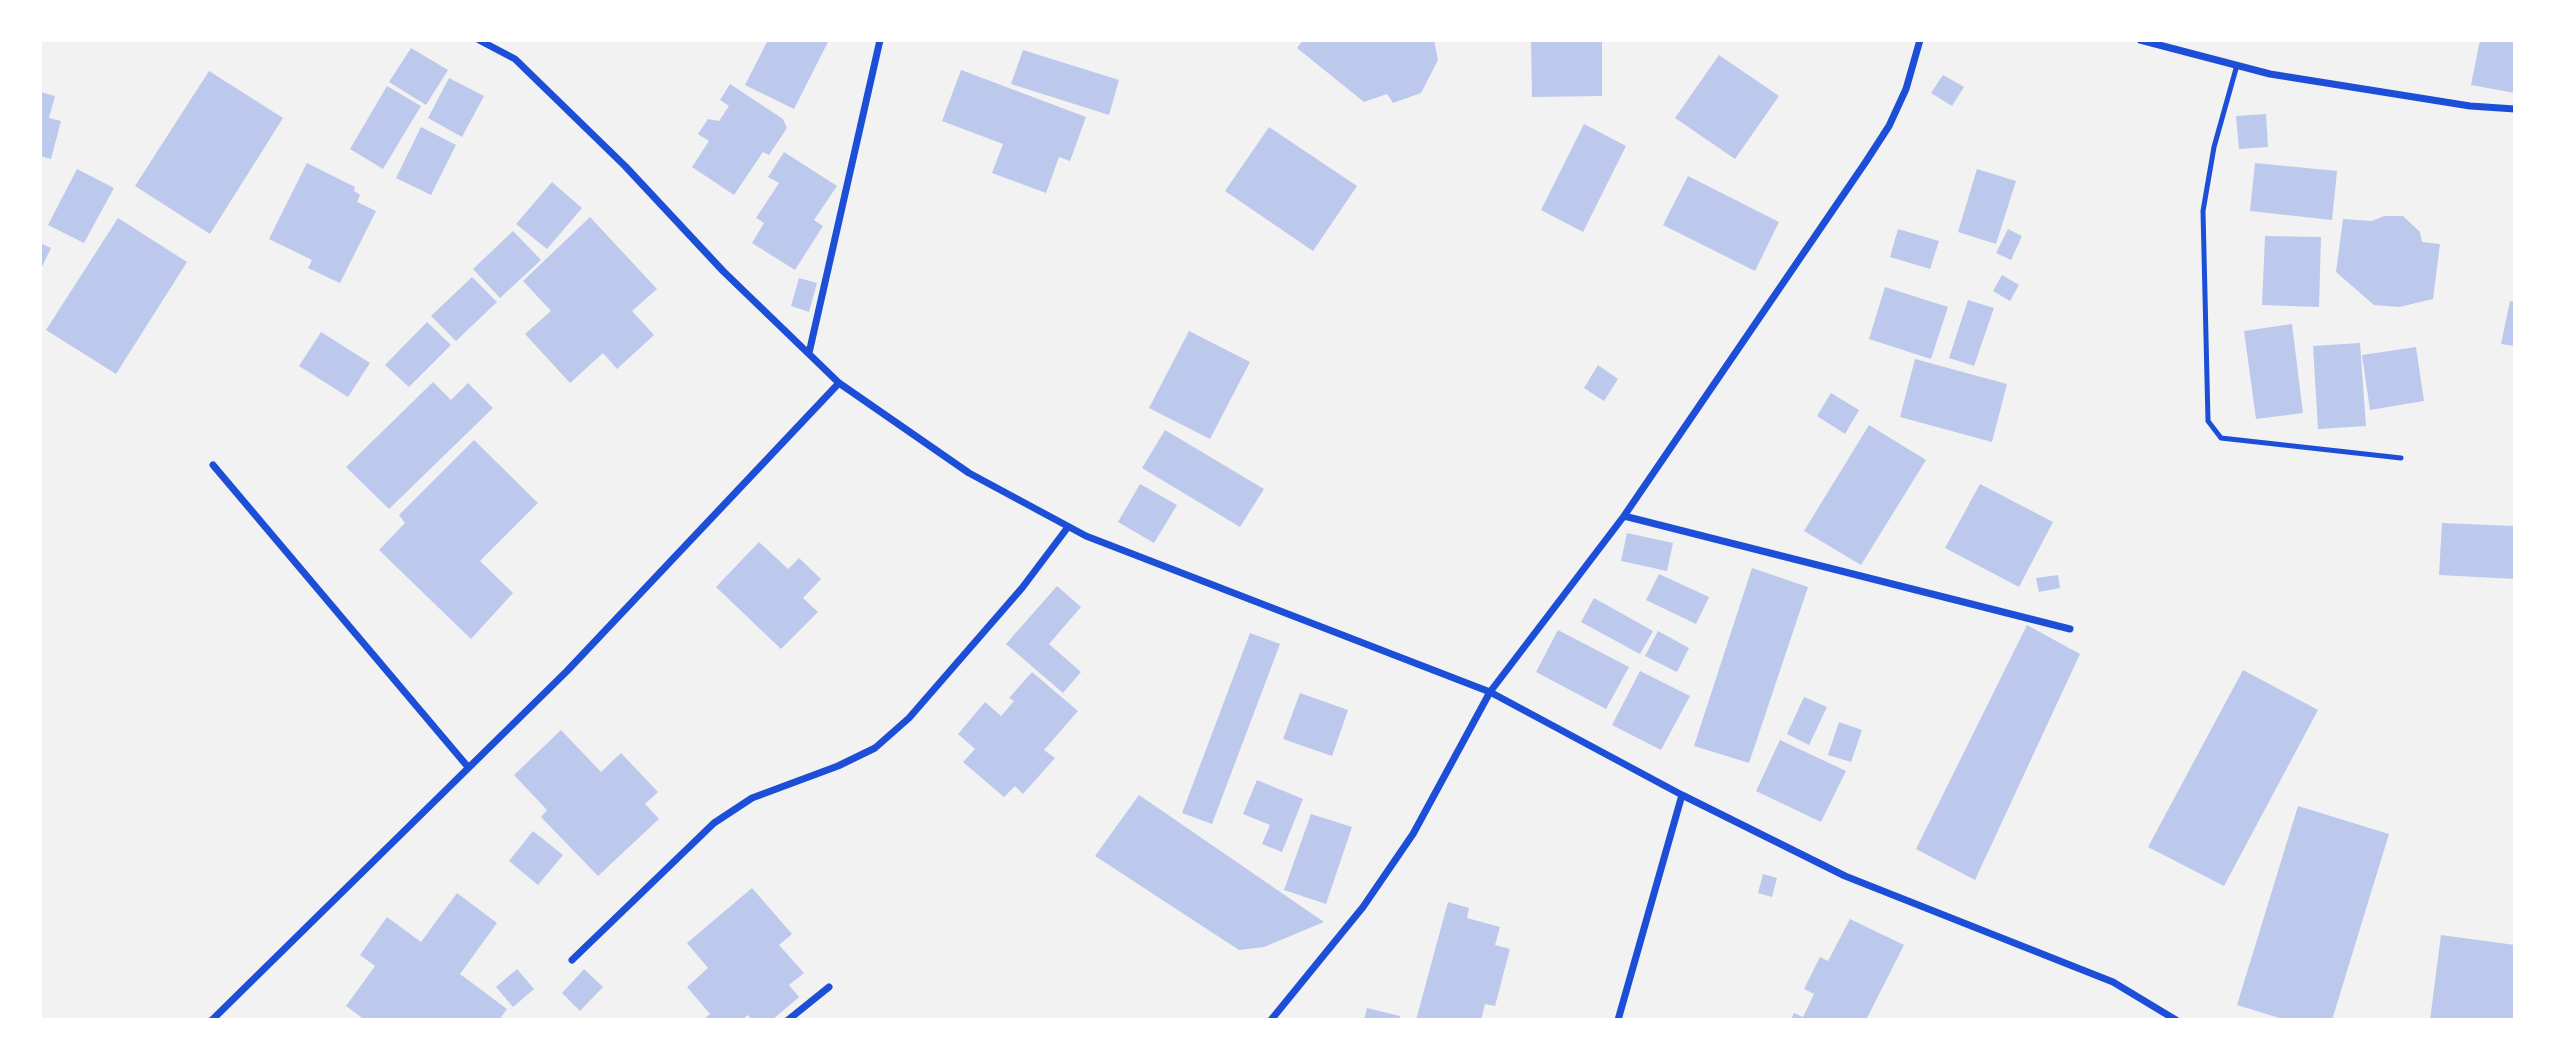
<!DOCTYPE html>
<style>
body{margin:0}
#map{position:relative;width:2555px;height:1060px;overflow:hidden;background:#f2f2f2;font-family:"Source Sans 3",sans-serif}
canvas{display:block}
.frame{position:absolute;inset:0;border:42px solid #fff;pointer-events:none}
</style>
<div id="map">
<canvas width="2555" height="1060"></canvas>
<div class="frame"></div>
</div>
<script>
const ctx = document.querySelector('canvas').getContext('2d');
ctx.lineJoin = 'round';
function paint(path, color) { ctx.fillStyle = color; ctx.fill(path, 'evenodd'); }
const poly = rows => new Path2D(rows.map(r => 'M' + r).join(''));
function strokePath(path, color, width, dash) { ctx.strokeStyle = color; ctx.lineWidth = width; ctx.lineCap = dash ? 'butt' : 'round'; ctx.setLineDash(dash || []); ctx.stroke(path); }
paint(poly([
 [768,40,829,40,794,109,745,85],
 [1303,40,1434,40,1438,60,1421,93,1393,103,1387,94,1364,102,1297,48],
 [1531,40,1602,40,1602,96,1532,97],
 [2480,40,2515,40,2515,93,2471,85],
 [411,48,448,70,426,105,389,82],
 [1023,50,1119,80,1109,115,1011,84],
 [1719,55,1779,96,1735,159,1675,118],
 [961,70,1086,117,1070,161,1059,157,1046,193,992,173,1003,144,942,121],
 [209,71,283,118,210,234,135,186],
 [1943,75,1964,87,1952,106,1931,93],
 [449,78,484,96,462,137,428,118],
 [730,84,783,119,787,128,769,155,763,152,734,195,692,167,709,141,698,134,708,119,719,121,729,106,720,100],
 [387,86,421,106,383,169,350,149],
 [40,92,55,96,49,118,61,121,51,159,40,156],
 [2266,114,2268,147,2239,149,2236,116],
 [1584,124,1626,146,1583,232,1541,210],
 [421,127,456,145,431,195,396,178],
 [1269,127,1357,186,1313,251,1225,191],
 [784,152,837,186,814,220,823,226,795,270,752,243,764,223,756,218,779,183,768,177],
 [307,163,355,187,354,191,360,195,357,202,376,211,340,283,308,268,312,260,269,239],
 [2255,163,2337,171,2332,220,2250,211],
 [77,169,114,188,84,243,48,225],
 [1977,169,2016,181,1996,244,1958,232],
 [1688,176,1779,222,1755,271,1663,225],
 [552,182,582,208,547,249,516,224],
 [2384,216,2403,216,2420,232,2422,242,2440,244,2433,299,2399,307,2374,305,2336,272,2343,219,2372,221],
 [590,217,657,289,632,311,654,335,617,369,603,353,570,383,525,334,551,311,523,281],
 [118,218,187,262,116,374,46,330],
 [1898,229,1939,241,1930,269,1890,257],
 [2008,229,2022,236,2011,260,1996,253],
 [513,231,541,260,500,298,473,269],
 [2265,236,2321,237,2319,307,2262,305],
 [40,243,51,248,40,271],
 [2002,275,2019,285,2010,301,1993,291],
 [472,277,497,302,456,341,431,316],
 [799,278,817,283,809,312,791,306],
 [1885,287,1948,307,1931,359,1869,339],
 [1968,300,1994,308,1974,366,1949,358],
 [2510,301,2515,302,2515,346,2501,344],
 [427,322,451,345,409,387,385,365],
 [2292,324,2303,413,2256,419,2244,331],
 [1189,331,1250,362,1210,439,1149,408],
 [321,332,370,363,348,397,299,366],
 [2360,343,2366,426,2318,429,2313,346],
 [2416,347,2424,401,2370,410,2362,355],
 [1915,359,2007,384,1992,442,1900,417],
 [1598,365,1618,379,1604,401,1584,388],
 [433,382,451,400,468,383,493,408,389,509,346,467],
 [1831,393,1859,410,1845,434,1817,416],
 [1869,425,1926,460,1861,565,1804,531],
 [1165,430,1264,489,1240,527,1142,468],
 [474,440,538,503,480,561,513,593,471,639,379,550,405,523,399,515],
 [1140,484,1177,505,1154,543,1118,522],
 [1980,484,2053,522,2019,587,1945,548],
 [2442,523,2515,526,2515,579,2439,575],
 [1627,533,1673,543,1667,571,1621,561],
 [759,542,788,569,799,558,821,579,803,598,818,612,781,649,716,587],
 [1752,568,1808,587,1749,763,1694,746],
 [1659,574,1709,597,1696,624,1646,600],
 [2058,575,2060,588,2039,592,2036,578],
 [1057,586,1081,607,1049,644,1081,672,1063,693,1006,644],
 [1594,598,1653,631,1640,654,1581,622],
 [2027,625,2080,654,1975,880,1916,849],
 [1558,630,1629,667,1606,709,1536,672],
 [1658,631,1689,648,1677,672,1645,656],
 [1250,633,1280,644,1212,824,1182,813],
 [2243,670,2318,710,2224,886,2148,847],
 [1640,671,1690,696,1661,750,1612,725],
 [1032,672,1078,711,1044,750,1055,758,1023,794,1015,786,1004,797,963,762,975,749,958,734,985,702,1001,716,1014,701,1009,698],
 [1300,693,1348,710,1332,756,1283,739],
 [1804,697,1827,707,1809,745,1787,734],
 [1839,722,1862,730,1851,762,1828,755],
 [561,730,601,772,621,753,658,792,645,804,659,819,598,876,541,817,547,810,514,775],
 [1780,740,1846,771,1821,822,1756,791],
 [1257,780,1303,799,1282,852,1262,844,1270,825,1243,814],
 [1139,795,1324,922,1264,947,1239,950,1095,856],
 [2298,806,2389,834,2332,1020,2286,1020,2237,1005],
 [1311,814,1352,827,1326,904,1284,890],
 [533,831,563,855,538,885,509,861],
 [1763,874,1777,878,1772,897,1758,893],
 [752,888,792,934,779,945,804,973,789,985,799,997,772,1020,751,1020,748,1015,742,1020,703,1020,710,1014,687,987,708,968,687,943],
 [457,893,497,923,460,974,507,1009,499,1020,365,1020,346,1006,375,966,360,955,387,917,421,942],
 [1448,902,1469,908,1467,918,1500,927,1495,945,1510,949,1495,1006,1485,1004,1481,1020,1416,1020],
 [1850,919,1904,945,1866,1020,1791,1020,1794,1013,1803,1017,1814,994,1804,989,1820,957,1828,961],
 [2441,935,2515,945,2515,1020,2430,1020],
 [517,969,534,989,513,1007,496,987],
 [584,969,603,987,580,1011,562,993],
 [1367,1008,1400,1016,1399,1020,1364,1020]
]), '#bdc9ec');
strokePath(poly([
 [2237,65,2214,147,2203,211,2208,421,2221,438,2401,458]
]), '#1d4ed8', 5);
strokePath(poly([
 [479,40,515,59,625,166,723,271,839,383,969,473,1086,536,1490,692,1682,795,1845,876,2113,982,2176,1020],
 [2140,40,2270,74,2470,106,2515,109],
 [809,353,880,40],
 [213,465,468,767],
 [1624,516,2070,629],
 [572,960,714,823,752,798,838,766,875,748,909,718,1022,588,1068,527],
 [212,1020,567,671,839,383],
 [788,1020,829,987],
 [1271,1020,1363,907,1413,834,1490,692,1624,516,1865,163,1889,126,1906,89,1920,40],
 [1618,1020,1682,795]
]), '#1d4ed8', 7);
</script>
